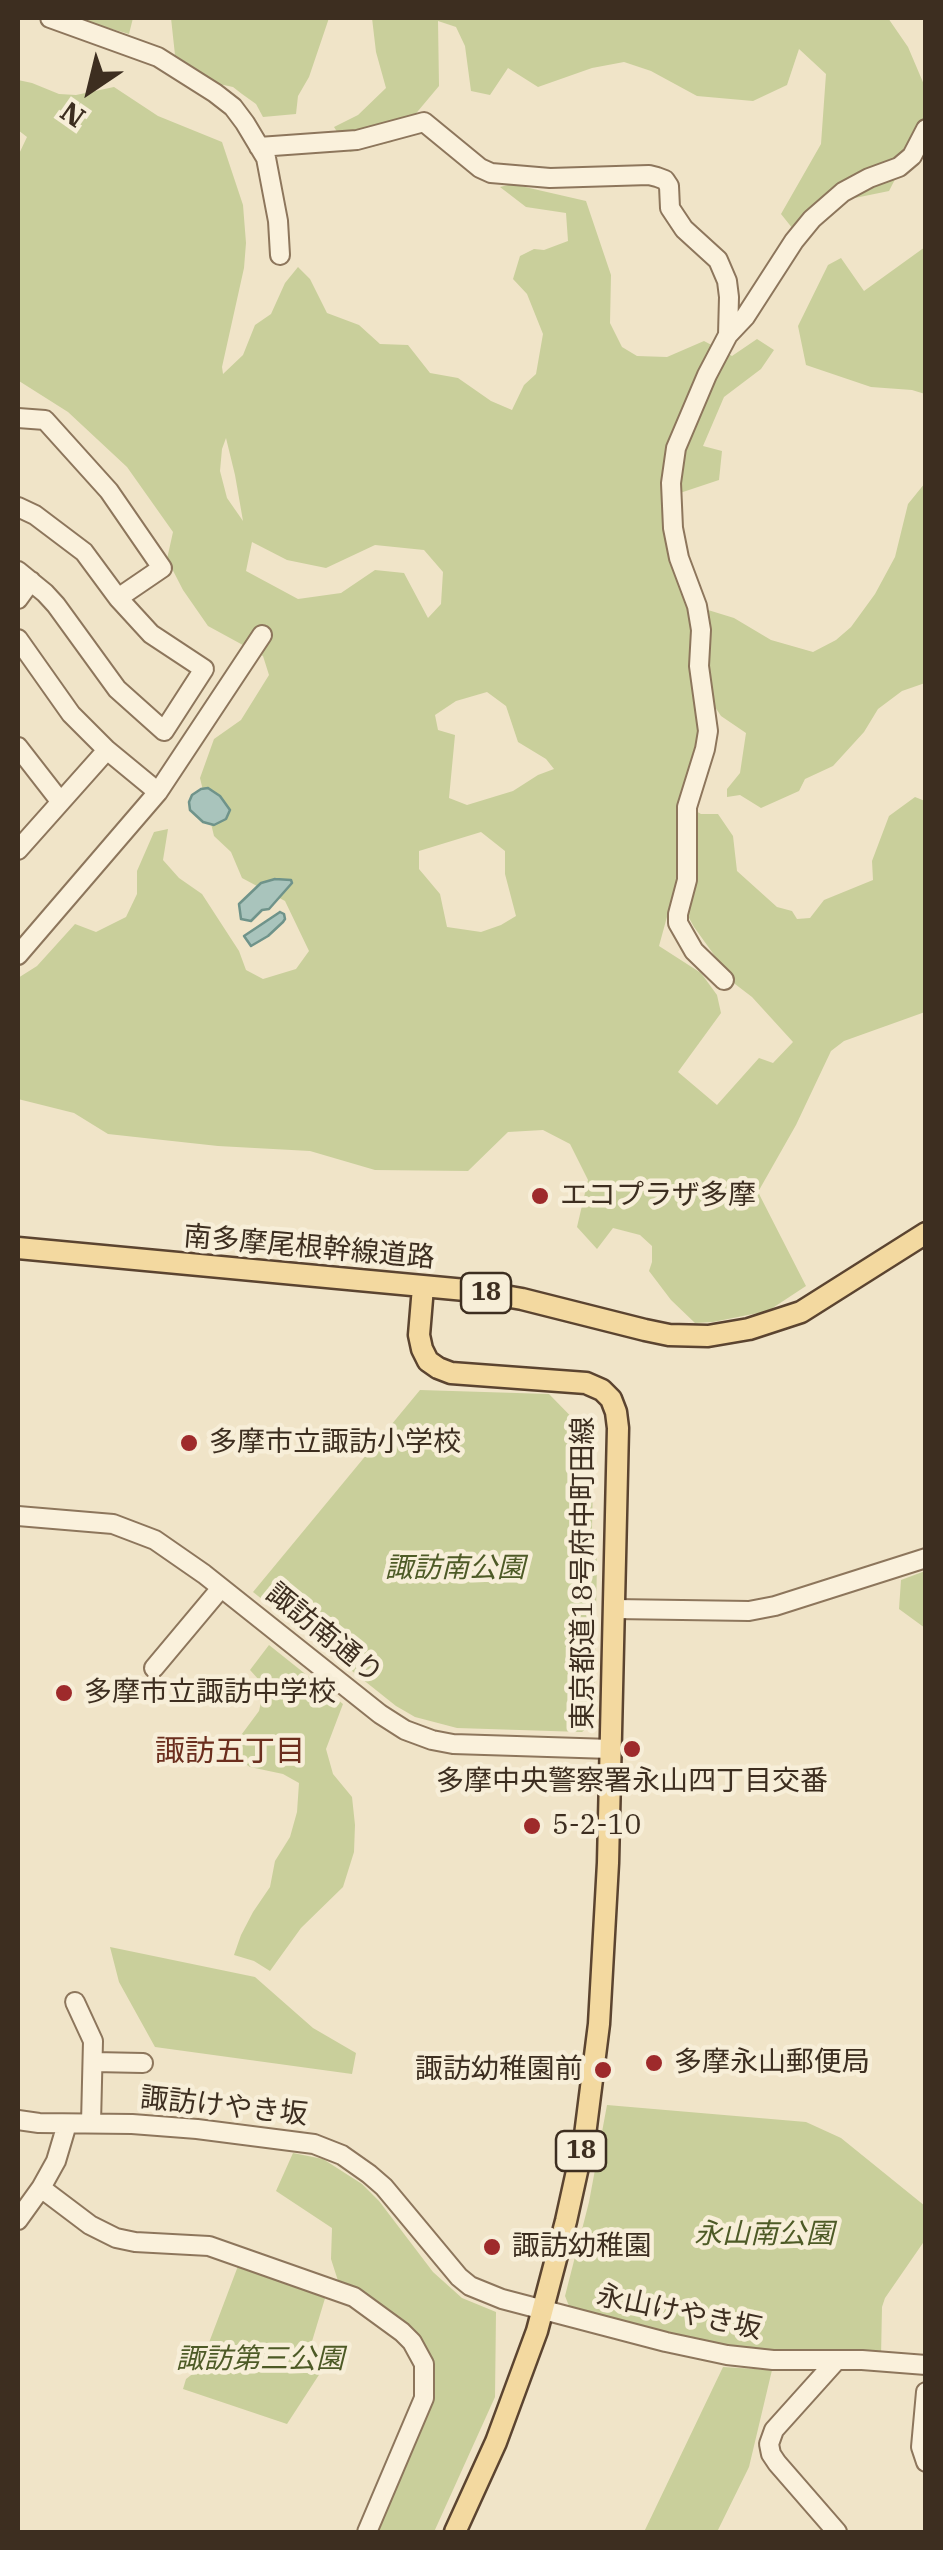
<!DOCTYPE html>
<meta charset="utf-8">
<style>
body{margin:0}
#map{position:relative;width:943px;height:2550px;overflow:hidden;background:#f0e4c8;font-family:"IBM Plex Serif",serif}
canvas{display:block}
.frame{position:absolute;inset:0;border:20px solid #3d2e20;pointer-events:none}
.north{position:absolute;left:40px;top:40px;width:100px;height:100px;-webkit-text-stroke:8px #f7eed8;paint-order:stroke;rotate:215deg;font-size:28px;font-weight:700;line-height:40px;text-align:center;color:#3d2e20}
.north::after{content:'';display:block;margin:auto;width:35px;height:45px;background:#3d2e20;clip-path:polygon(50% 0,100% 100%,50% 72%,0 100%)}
</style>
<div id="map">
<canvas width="943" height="2550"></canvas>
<div class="frame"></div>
<div class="north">N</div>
</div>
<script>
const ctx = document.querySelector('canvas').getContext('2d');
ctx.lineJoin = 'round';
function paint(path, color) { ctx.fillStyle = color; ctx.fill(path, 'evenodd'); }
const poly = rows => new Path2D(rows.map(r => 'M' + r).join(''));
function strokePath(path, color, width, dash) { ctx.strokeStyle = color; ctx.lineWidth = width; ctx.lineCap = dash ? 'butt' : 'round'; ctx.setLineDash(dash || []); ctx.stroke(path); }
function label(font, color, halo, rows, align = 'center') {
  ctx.font = font + ' "IBM Plex Serif","Noto Sans JP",serif'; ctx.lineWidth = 9; ctx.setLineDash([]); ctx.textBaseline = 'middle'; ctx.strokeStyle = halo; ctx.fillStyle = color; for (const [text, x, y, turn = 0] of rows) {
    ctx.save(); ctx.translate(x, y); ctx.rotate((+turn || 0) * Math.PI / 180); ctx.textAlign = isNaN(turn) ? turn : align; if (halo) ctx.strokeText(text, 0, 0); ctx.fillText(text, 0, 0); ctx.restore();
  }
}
paint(poly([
 [75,18,133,18,129,34],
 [171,18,329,18,309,77,298,96,296,114,263,117,256,104,242,94,233,87,219,84,175,55],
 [372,18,888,18,908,47,925,87,925,148,905,160,889,191,845,200,793,229,781,214,821,144,826,74,799,49,787,85,753,101,697,96,651,71,624,62,592,68,538,87,508,68,490,95,471,91,465,46,456,27,438,21,439,86,392,142,350,152,334,127,358,115,386,88,376,52],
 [18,80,32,83,59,94,76,95,114,87,158,116,222,142,243,205,246,243,244,268,222,367,223,374,243,355,255,325,271,314,285,283,298,267,310,279,327,313,359,325,380,344,408,345,430,373,458,378,491,401,512,410,524,385,536,374,543,334,527,294,513,279,520,256,534,249,544,250,568,241,566,213,526,207,500,187,512,184,586,201,611,275,610,323,622,347,637,356,667,357,704,341,732,356,757,339,774,350,761,369,724,397,703,446,722,451,719,480,665,498,666,548,708,610,734,618,771,640,813,652,836,640,851,627,875,594,895,557,908,504,925,483,925,683,902,691,878,709,864,732,833,766,805,779,799,791,761,808,740,795,727,797,727,789,740,773,746,733,721,716,711,701,703,746,682,803,701,814,718,814,733,836,737,871,777,907,792,911,797,919,810,918,824,900,873,880,872,861,889,816,915,797,925,801,925,1012,844,1041,831,1051,796,1125,758,1192,806,1286,768,1311,713,1322,695,1323,671,1300,649,1271,652,1262,652,1246,640,1235,613,1228,597,1249,577,1227,588,1180,570,1144,543,1130,508,1132,468,1171,375,1170,310,1151,218,1146,108,1134,74,1113,18,1099,18,978,37,966,75,924,96,932,126,917,137,894,137,871,154,832,168,829,163,860,179,878,202,894,239,951,246,970,263,979,296,969,309,951,285,901,242,878,231,852,214,836,200,778,214,739,241,720,269,675,263,656,208,626,183,590,167,559,173,532,127,467,68,412,19,381,18,156,27,137,18,130],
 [226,438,235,475,243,521,227,498,220,471,222,449],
 [252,542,287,560,326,568,375,545,424,550,443,572,441,604,428,618,404,573,375,570,341,593,298,599,246,571],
 [487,692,506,706,518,742,546,759,554,769,538,775,513,791,467,805,449,798,455,735,438,730,435,715,456,701],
 [481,832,505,851,505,874,516,916,501,925,481,932,447,927,440,894,419,869,419,851],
 [673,895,678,898,694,927,735,984,752,997,793,1042,773,1063,759,1058,717,1105,678,1072,721,1013,717,995,701,973,659,946],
 [925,247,925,394,912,390,871,387,806,365,798,326,828,265,841,258,864,291],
 [420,1390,549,1394,594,1440,592,1528,597,1561,594,1722,582,1732,457,1728,415,1717,396,1706,253,1592],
 [925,1571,926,1571,925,1628,899,1609,901,1580],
 [269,1645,343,1704,326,1749,333,1774,352,1797,355,1825,354,1852,343,1887,301,1928,270,1971,254,1961,234,1955,241,1935,253,1912,270,1887,275,1861,290,1837,297,1812,299,1783,283,1774,250,1767,234,1756,236,1742,259,1711,263,1693,259,1680,250,1670],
 [110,1947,255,1977,313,2028,356,2053,352,2074,155,2047,119,1982],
 [607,2105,806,2122,841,2138,925,2206,925,2240,885,2298,882,2307,881,2357,726,2348,571,2311,565,2296,589,2202],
 [293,2153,323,2159,362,2184,379,2201,433,2272,462,2298,496,2312,495,2397,434,2532,376,2532,429,2412,433,2384,430,2356,416,2335,339,2284,331,2259,332,2228,276,2191],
 [238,2266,326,2295,310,2348,326,2364,287,2424,183,2389,186,2379,199,2369],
 [723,2367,772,2370,749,2467,717,2532,644,2532]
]), '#c9cf9b');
const water = poly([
 [208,788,220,796,230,810,226,819,214,825,203,822,190,810,189,802,192,795,201,789,208,788],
 [275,879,291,880,292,883,269,909,262,910,251,921,241,919,239,904,261,883,275,879],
 [280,912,284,914,285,919,283,922,268,936,251,946,244,936,280,912]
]);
paint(water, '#a9c4bc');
strokePath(water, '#6f938a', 2.5);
const minor = poly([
 [50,18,158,57,215,93,233,107,245,123,266,158,278,221,280,255],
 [259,147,357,140,424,122,480,168,491,173,550,178,649,175,657,177,665,180,669,186,670,208,684,229,718,260,727,281,729,297,728,335],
 [18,418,45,420,109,491,162,568,118,598],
 [18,507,35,515,84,552,118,598,151,634,204,669,164,731,117,689,56,605,45,593,18,571],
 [18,599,31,581],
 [18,639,71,714,107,750,18,850],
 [18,747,60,801],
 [107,750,158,792],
 [18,955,158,792,262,635],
 [724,980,694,951,678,923,678,914,687,880,687,807,705,749,708,731,699,666,701,630,697,606,679,558,673,528,671,483,676,448,707,375,728,335,745,317,794,241,812,219,843,192,869,178,899,167,912,156,926,129],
 [18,1516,113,1524,155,1540,204,1574,380,1714,405,1730,432,1740,453,1744,611,1749],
 [615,1609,749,1611,775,1606,926,1558],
 [154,1668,221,1588],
 [75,2002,93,2041,91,2123],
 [94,2062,143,2063],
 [18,2120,39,2123,132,2124,197,2129,314,2144,342,2155,369,2174,384,2187,459,2277,470,2286,502,2299,666,2342,727,2355,773,2360,862,2360,926,2365],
 [41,2188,90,2225,116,2238,135,2242,209,2246,354,2297,402,2332,412,2342,424,2364,424,2398,367,2532],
 [18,2220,41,2188,56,2161,67,2124],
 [836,2361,774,2430,769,2444,771,2454,777,2463,837,2532],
 [926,2392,921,2447,926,2462]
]);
const major = poly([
 [18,1248,476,1291,522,1299,645,1330,669,1335,708,1336,749,1329,801,1312,926,1233],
 [423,1287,419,1335,422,1349,428,1361,438,1368,451,1373,586,1383,602,1390,611,1399,616,1412,618,1428,608,1863,599,2024,585,2135,566,2221,537,2331,496,2442,455,2532]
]);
strokePath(minor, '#8d765c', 22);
strokePath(major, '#5b4430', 25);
strokePath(minor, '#faf1dc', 18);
strokePath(major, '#f3d9a0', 20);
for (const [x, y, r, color] of [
 [540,1196,10,"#9e2a2b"],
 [189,1443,10,"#9e2a2b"],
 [64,1693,10,"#9e2a2b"],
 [632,1749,10,"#9e2a2b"],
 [532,1826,10,"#9e2a2b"],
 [654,2063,10,"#9e2a2b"],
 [603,2070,10,"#9e2a2b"],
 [492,2247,10,"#9e2a2b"]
]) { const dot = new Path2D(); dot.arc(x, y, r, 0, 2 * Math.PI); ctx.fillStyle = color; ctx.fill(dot); strokePath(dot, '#f7eed8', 4); }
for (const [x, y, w] of [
 [486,1293,50],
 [581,2151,50]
]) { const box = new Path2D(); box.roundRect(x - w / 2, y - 20, w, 40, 8); ctx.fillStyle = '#f7eed8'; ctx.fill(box); strokePath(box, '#3d2e20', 2.5); }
label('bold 25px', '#3d2e20', null, [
 ["18",486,1293],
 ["18",581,2151]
]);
label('28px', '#3d2e20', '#f7eed8', [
 ["エコプラザ多摩",560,1196],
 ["多摩市立諏訪小学校",209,1443],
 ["多摩市立諏訪中学校",84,1693],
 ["多摩中央警察署永山四丁目交番",632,1782,"center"],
 ["5-2-10",552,1826],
 ["多摩永山郵便局",674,2063],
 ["諏訪幼稚園前",583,2070,"right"],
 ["諏訪幼稚園",512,2247]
], 'left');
label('28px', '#3d2e20', '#f7eed8', [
 ["南多摩尾根幹線道路",309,1248,5],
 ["東京都道18号府中町田線",584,1573,-90],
 ["諏訪南通り",324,1634,39],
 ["諏訪けやき坂",224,2107,6],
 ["永山けやき坂",679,2313,12]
]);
label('italic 28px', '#4d5a26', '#f7eed8', [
 ["諏訪南公園",455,1569],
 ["永山南公園",764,2235],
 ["諏訪第三公園",260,2360]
]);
label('30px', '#6b2e1e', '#f7eed8', [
 ["諏訪五丁目",230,1752]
]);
</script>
